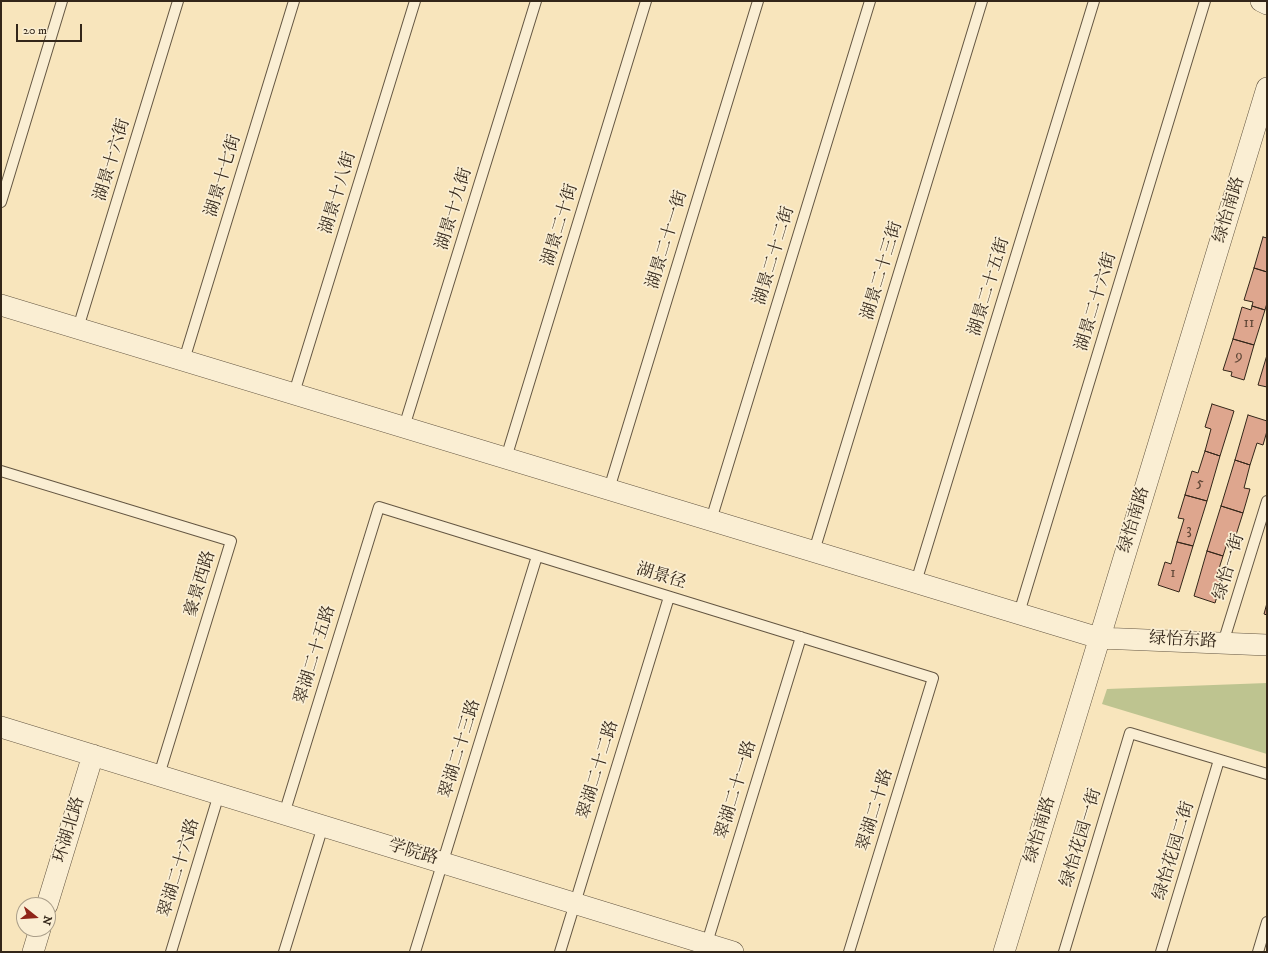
<!DOCTYPE html>
<meta charset="utf-8">
<style>
body{margin:0}
#map{position:relative;width:1268px;height:953px;overflow:hidden;background:#f8e5bc;font-family:"IM FELL DW Pica",serif}
canvas{display:block}
.frame{position:absolute;inset:0;border:2px solid #332619;pointer-events:none}
.north{position:absolute;left:16px;top:897px;width:40px;height:40px;box-sizing:border-box;background:#faeed3;border:1px solid #aa9e89;border-radius:50%;rotate:107deg;font-size:11px;font-weight:700;line-height:16px;text-align:center;color:#332619}
.north::after{content:'';display:block;margin:auto;width:14px;height:18px;background:#8f2418;clip-path:polygon(50% 0,100% 100%,50% 72%,0 100%)}
.scale{position:absolute;left:16px;top:24px;width:66px;height:18px;box-sizing:border-box;border:2px solid #332619;border-top:0;padding-left:5px;font-size:12px;line-height:14px;white-space:nowrap;color:#332619;-webkit-text-stroke:3px #faeed3;paint-order:stroke}
</style>
<div id="map">
<canvas width="1268" height="953"></canvas>
<div class="frame"></div>
<div class="north">N</div>
<div class="scale">20 m</div>
</div>
<script>
const ctx = document.querySelector('canvas').getContext('2d');
ctx.lineJoin = 'round';
function paint(path, color) { ctx.fillStyle = color; ctx.fill(path, 'evenodd'); }
const poly = rows => new Path2D(rows.map(r => 'M' + r).join(''));
function strokePath(path, color, width, dash) { ctx.strokeStyle = color; ctx.lineWidth = width; ctx.lineCap = dash ? 'butt' : 'round'; ctx.setLineDash(dash || []); ctx.stroke(path); }
function label(font, color, halo, rows, align = 'center') {
  ctx.font = font + ' "IM FELL DW Pica","Noto Serif SC",serif'; ctx.lineWidth = 3.5; ctx.setLineDash([]); ctx.textBaseline = 'middle'; ctx.strokeStyle = halo; ctx.fillStyle = color; for (const [text, x, y, turn = 0] of rows) {
    ctx.save(); ctx.translate(x, y); ctx.rotate((+turn || 0) * Math.PI / 180); ctx.textAlign = isNaN(turn) ? turn : align; if (halo) ctx.strokeText(text, 0, 0); ctx.fillText(text, 0, 0); ctx.restore();
  }
}
paint(poly([
 [1267,683,1267,754,1102,704,1107,689]
]), '#bec490');
const building = poly([
 [1263,237,1267,238,1267,272,1254,268,1263,237],
 [1254,268,1267,272,1267,303,1265,310,1252,306,1253,302,1244,300,1254,268],
 [1252,306,1265,310,1254,345,1233,339,1242,307,1251,310,1252,306],
 [1233,339,1254,345,1244,380,1231,376,1232,372,1223,370,1233,339],
 [1267,355,1267,387,1258,385,1267,355],
 [1212,404,1234,411,1220,456,1205,451,1211,429,1205,427,1212,404],
 [1248,415,1267,421,1267,431,1263,445,1257,443,1250,465,1235,460,1248,415],
 [1205,451,1220,456,1207,501,1185,495,1192,471,1198,473,1205,451],
 [1235,460,1250,465,1244,488,1250,489,1243,513,1221,506,1235,460],
 [1185,495,1207,501,1193,546,1177,542,1184,519,1178,518,1185,495],
 [1221,506,1243,513,1236,535,1230,534,1223,556,1207,551,1221,506],
 [1177,542,1193,546,1179,592,1158,585,1165,562,1171,564,1177,542],
 [1207,551,1223,556,1216,578,1222,580,1215,603,1194,596,1207,551],
 [1267,603,1267,615,1264,614,1267,603]
]);
paint(building, '#dea68e');
strokePath(building, '#332619', 1);
const lane = poly([
 [1,202,62,1],
 [78,328,178,1],
 [184,360,294,1],
 [294,393,415,1],
 [404,427,536,1],
 [506,458,646,1],
 [1,471,231,541,159,775],
 [609,489,758,1],
 [711,520,870,1],
 [814,551,982,1],
 [916,582,1094,1],
 [1019,613,1205,1],
 [1223,643,1267,501],
 [284,814,379,507,933,678,849,952],
 [706,946,801,637],
 [171,952,219,794],
 [284,952,323,826],
 [415,952,537,556],
 [560,952,669,597],
 [1064,952,1130,733,1267,774],
 [1161,952,1219,760],
 [1258,952,1267,922]
]);
const street = poly([
 [1261,1,1267,4],
 [1,305,1099,638,1267,645],
 [1,727,733,952],
 [47,905,93,755],
 [33,952,40,929],
 [1004,952,1267,88]
]);
strokePath(lane, '#645642', 12);
strokePath(street, '#645642', 22);
strokePath(lane, '#faeed3', 10);
strokePath(street, '#faeed3', 21);
label('15px', '#5e4636', null, [
 ["11",1249,324],
 ["9",1239,357],
 ["5",1200,484],
 ["3",1189,531],
 ["1",1173,574]
]);
label('17px', '#332619', '#faeed3', [
 ["湖景十六街",113,160,-73],
 ["湖景十七街",224,176,-73],
 ["湖景十八街",339,193,-73],
 ["湖景十九街",455,209,-73],
 ["绿怡南路",1230,210,-73],
 ["湖景二十街",561,225,-73],
 ["湖景二十一街",668,240,-73],
 ["湖景二十二街",775,256,-73],
 ["湖景二十三街",883,271,-73],
 ["湖景二十五街",990,287,-73],
 ["湖景二十六街",1097,302,-73],
 ["绿怡南路",1135,520,-73],
 ["绿怡一街",1230,567,-73],
 ["湖景径",661,577,17],
 ["豪景西路",201,584,-73],
 ["绿怡东路",1183,641,3],
 ["翠湖二十五路",316,655,-73],
 ["翠湖二十三路",461,749,-73],
 ["翠湖二十二路",599,770,-73],
 ["翠湖二十一路",737,790,-73],
 ["翠湖二十路",876,810,-73],
 ["环湖北路",70,830,-73],
 ["绿怡南路",1041,830,-73],
 ["绿怡花园一街",1082,838,-73],
 ["绿怡花园二街",1175,851,-73],
 ["学院路",413,853,17],
 ["翠湖二十六路",180,868,-73]
]);
</script>
